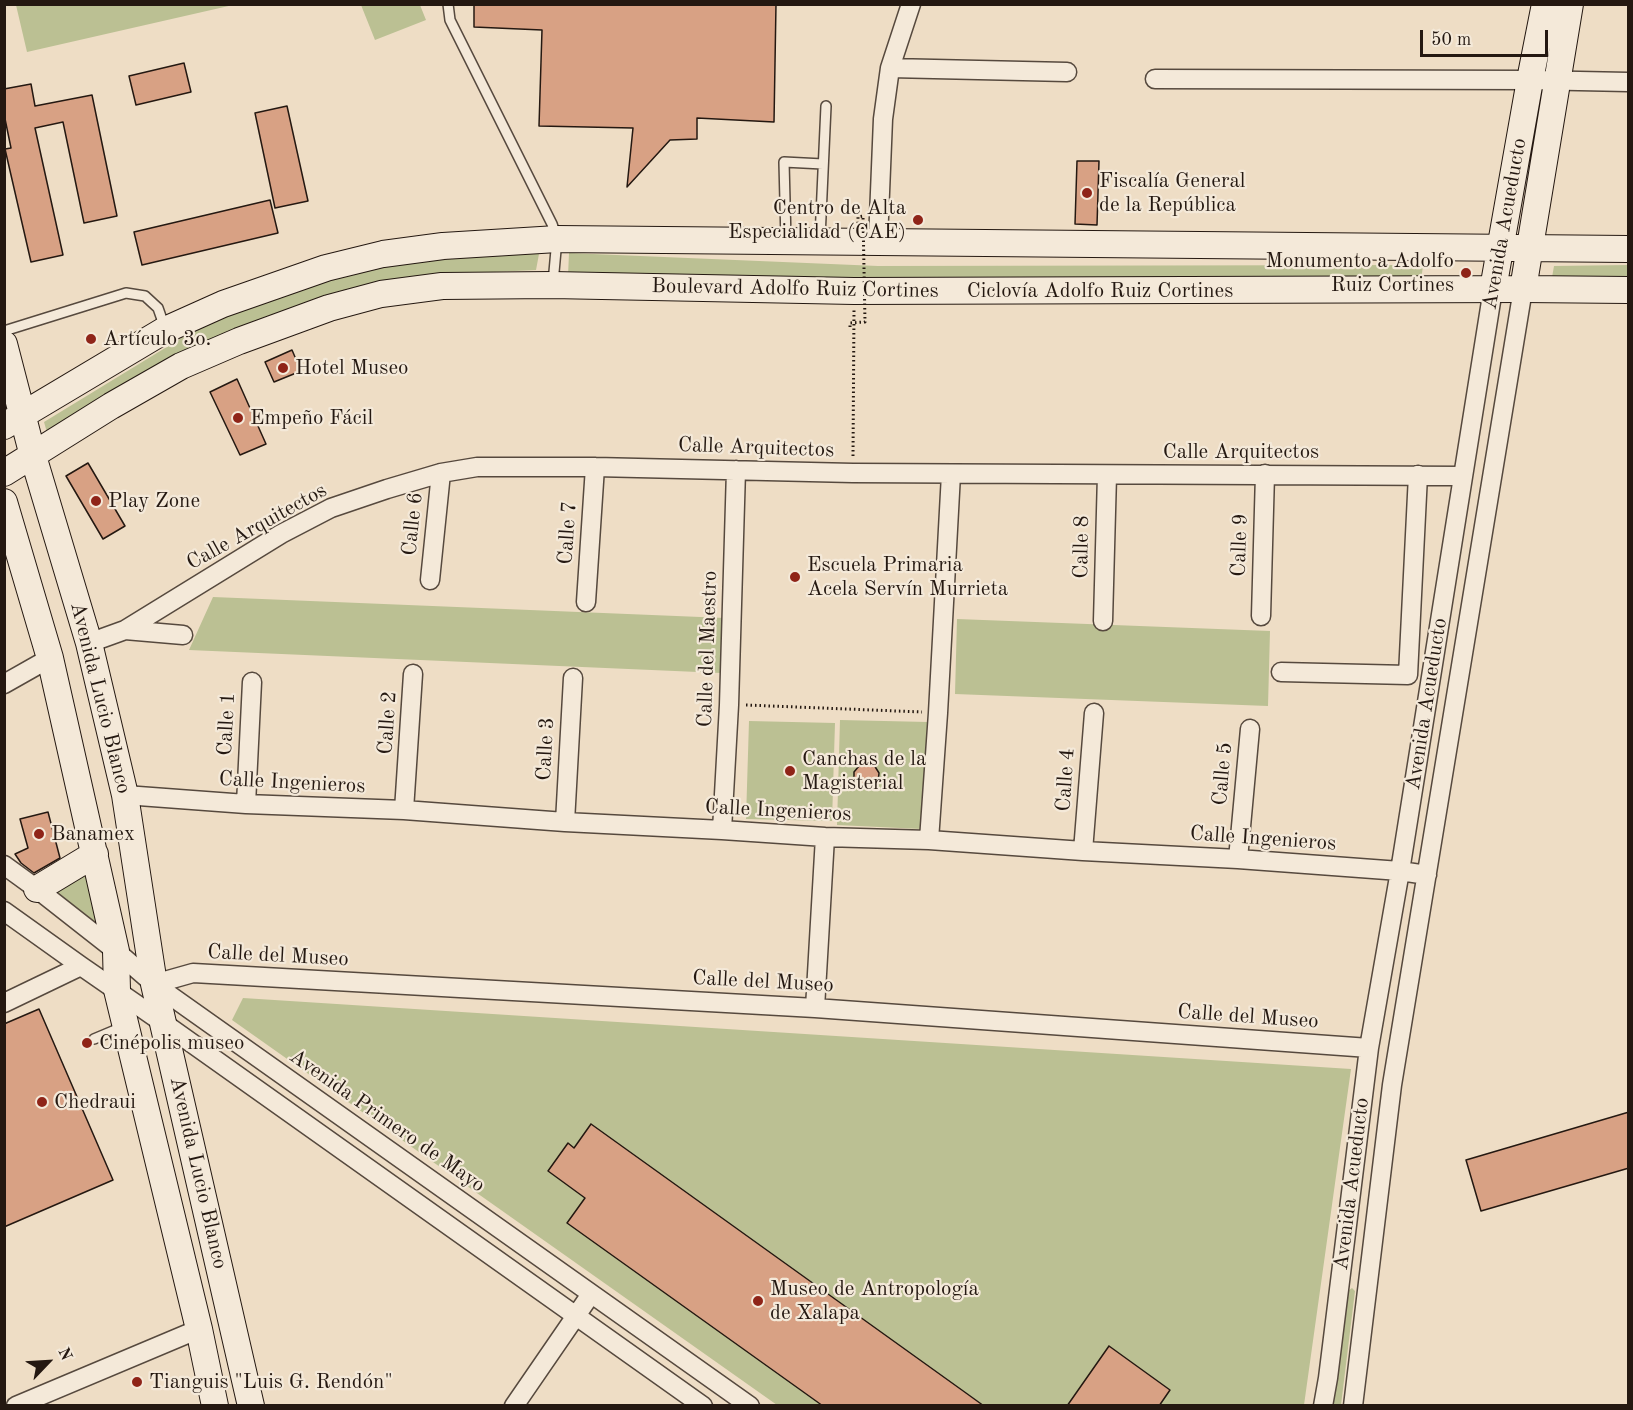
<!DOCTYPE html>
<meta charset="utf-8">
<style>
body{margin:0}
#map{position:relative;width:1633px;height:1410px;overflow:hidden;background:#eeddc5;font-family:"Old Standard TT",serif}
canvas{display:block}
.frame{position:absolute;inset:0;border:6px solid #241811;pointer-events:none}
.north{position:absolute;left:18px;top:1332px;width:60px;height:60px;-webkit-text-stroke:4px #f4e9d9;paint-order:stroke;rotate:65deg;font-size:16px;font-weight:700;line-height:24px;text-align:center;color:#241811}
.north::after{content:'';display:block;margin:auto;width:21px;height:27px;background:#241811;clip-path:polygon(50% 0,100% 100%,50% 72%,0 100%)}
.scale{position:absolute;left:1420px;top:30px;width:128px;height:27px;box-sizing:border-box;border:3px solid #241811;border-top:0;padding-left:8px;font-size:18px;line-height:21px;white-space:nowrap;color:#241811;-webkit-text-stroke:4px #f4e9d9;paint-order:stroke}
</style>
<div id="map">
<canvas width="1633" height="1410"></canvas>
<div class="frame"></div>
<div class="north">N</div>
<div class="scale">50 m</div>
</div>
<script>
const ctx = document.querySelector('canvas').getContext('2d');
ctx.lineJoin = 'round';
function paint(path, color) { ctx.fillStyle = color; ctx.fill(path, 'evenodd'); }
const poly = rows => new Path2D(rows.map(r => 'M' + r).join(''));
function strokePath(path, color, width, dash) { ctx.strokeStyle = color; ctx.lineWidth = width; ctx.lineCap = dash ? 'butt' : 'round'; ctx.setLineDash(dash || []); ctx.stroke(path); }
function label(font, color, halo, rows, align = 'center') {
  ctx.font = font + ' "Old Standard TT",serif'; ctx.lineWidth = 4.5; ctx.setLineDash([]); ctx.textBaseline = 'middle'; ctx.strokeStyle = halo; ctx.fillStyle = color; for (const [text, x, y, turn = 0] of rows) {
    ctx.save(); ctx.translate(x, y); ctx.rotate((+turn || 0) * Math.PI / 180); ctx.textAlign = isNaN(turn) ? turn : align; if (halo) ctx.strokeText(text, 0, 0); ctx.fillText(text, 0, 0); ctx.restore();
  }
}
paint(poly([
 [16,5,16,4,233,5,27,52],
 [361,5,420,5,426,20,375,40],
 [569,253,878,266,1423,265,1421,282,1169,282,568,276],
 [539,254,536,270,431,275,330,298,50,443,44,422,224,312,326,276,433,255],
 [1628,265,1628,288,1550,289,1554,266],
 [213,597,725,618,721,673,189,650],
 [957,619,1270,631,1268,706,955,694],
 [840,720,928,722,921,829,837,825],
 [749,721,835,723,832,821,746,819],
 [85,872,98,924,55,891],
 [243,998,1351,1069,1304,1405,777,1405,232,1020],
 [1352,1288,1355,1291,1341,1405,1331,1406,1348,1291]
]), '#bbc093');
const building = poly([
 [474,4,776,4,774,122,697,118,697,139,670,140,627,187,633,128,539,126,542,30,474,27,474,4],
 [184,63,191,92,136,105,129,76,184,63],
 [31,84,35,106,92,95,117,216,84,223,63,122,35,128,63,255,31,262,5,149,11,148,4,114,4,89,31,84],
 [287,106,308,201,275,208,255,113,287,106],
 [1077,161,1099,161,1097,225,1075,224,1077,161],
 [270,200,278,233,142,265,134,232,270,200],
 [292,350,301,371,274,382,265,362,292,350],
 [237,379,266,444,240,455,210,392,237,379],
 [88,463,125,526,103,539,66,476,88,463],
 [866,764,874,765,879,773,878,783,870,788,861,788,854,780,854,772,859,766,866,764],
 [48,812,60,858,34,873,21,863,15,854,28,848,20,819,48,812],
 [39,1009,113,1180,4,1227,4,1024,39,1009],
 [1629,1112,1629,1168,1481,1211,1466,1160,1629,1112],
 [591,1124,966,1393,984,1406,823,1406,567,1223,585,1198,548,1171,568,1143,574,1148,591,1124],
 [1109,1346,1170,1390,1159,1406,1067,1406,1109,1346]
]);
paint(building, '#d8a184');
strokePath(building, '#241811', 1.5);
const lane = poly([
 [448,4,450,20,552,224,557,239,553,283],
 [820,238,826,106],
 [786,241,784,162,823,164],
 [4,331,126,293,145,296,158,308,165,328],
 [94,1039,125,1026]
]);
const street = poly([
 [890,68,1067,72],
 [1155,79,1530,80,1628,82],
 [878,241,883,119,890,68,911,4],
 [430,580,441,473],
 [586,602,595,467],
 [1261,616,1265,474],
 [1103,621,1107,475],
 [125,630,183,635],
 [89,643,125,630,281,534,331,508,387,489,441,473,477,467,595,467,853,473,1463,476],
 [1281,672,1408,675,1418,475],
 [4,684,50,658],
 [125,795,246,804,404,810,565,822,722,830,825,837,929,840,1083,851,1238,859,1400,871,1427,875],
 [246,804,252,682],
 [404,810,413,674],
 [565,822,573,678],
 [722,830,729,705,736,470],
 [929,840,938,713,951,474],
 [1083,851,1094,713],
 [1238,859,1250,729],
 [4,865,37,889,116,951,154,984,750,1406],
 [4,911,81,966,162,1022,703,1406],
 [154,984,193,973,815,1008,1369,1048],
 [4,1003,81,966],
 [815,1008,825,837],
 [16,1406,199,1329],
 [514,1406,591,1294],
 [1323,1406,1328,1378,1369,1048,1400,871,1493,289],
 [1353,1406,1392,1085,1523,289]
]);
const secondary = poly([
 [1493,289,1530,80,1545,4],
 [1523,289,1570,4],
 [4,344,33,456,89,643,125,795,154,984,251,1406],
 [4,426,165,330,223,304,326,268,383,254,443,246,557,239,1628,249],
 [4,473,111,406,181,366,239,341,329,308,381,294,442,286,552,285,854,291,1523,289,1628,290],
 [4,502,50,658,116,951,117,990,199,1329,215,1406],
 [37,889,95,854]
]);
strokePath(lane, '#56493e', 12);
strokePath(street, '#56493e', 21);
strokePath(secondary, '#241811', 28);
strokePath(poly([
 [853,456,854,310],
 [746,705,922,712]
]), '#241811', 3, [1.5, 3]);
strokePath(lane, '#f4e9d9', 9);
strokePath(street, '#f4e9d9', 18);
strokePath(secondary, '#f4e9d9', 26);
strokePath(poly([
 [850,327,850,323,865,322,863,216,858,217,858,230]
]), '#241811', 3, [1.5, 3]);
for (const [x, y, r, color] of [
 [1087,193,6,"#8f2418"],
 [918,220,6,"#8f2418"],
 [1466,273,6,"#8f2418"],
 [91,339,6,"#8f2418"],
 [283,368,6,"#8f2418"],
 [238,418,6,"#8f2418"],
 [96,501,6,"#8f2418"],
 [795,577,6,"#8f2418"],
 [790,771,6,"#8f2418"],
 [39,834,6,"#8f2418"],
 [87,1043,6,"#8f2418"],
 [42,1102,6,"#8f2418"],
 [758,1301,6,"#8f2418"],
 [137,1382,6,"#8f2418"]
]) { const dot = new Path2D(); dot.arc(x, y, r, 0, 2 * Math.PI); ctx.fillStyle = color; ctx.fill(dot); strokePath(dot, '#f4e9d9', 2); }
label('21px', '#241811', '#f4e9d9', [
 ["Fiscalía General",1099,181],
 ["de la República",1099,205],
 ["Centro de Alta",906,208,"right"],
 ["Especialidad (CAE)",906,232,"right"],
 ["Monumento a Adolfo",1454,261,"right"],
 ["Ruiz Cortines",1454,285,"right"],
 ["Artículo 3o.",103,339],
 ["Hotel Museo",295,368],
 ["Empeño Fácil",250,418],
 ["Play Zone",108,501],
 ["Escuela Primaria",807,565],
 ["Acela Servín Murrieta",807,589],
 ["Canchas de la",802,759],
 ["Magisterial",802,783],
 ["Banamex",51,834],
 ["Cinépolis museo",99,1043],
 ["Chedraui",54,1102],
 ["Museo de Antropología",770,1289],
 ["de Xalapa",770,1313],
 ["Tianguis \"Luis G. Rendón\"",149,1382]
], 'left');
label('21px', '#241811', '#f4e9d9', [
 ["Avenida Acueducto",1505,224,-80],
 ["Boulevard Adolfo Ruiz Cortines",795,289,1],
 ["Ciclovía Adolfo Ruiz Cortines",1100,291],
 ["Calle Arquitectos",756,448,2],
 ["Calle Arquitectos",1241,452],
 ["Calle 6",413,524,-84],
 ["Calle Arquitectos",257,527,-29],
 ["Calle 7",568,533,-86],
 ["Calle 9",1240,545,-88],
 ["Calle 8",1082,547,-89],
 ["Calle del Maestro",708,649,-88],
 ["Avenida Lucio Blanco",100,698,76],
 ["Avenida Acueducto",1427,704,-81],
 ["Calle 2",388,723,-86],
 ["Calle 1",227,724,-87],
 ["Calle 3",546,749,-87],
 ["Calle 5",1223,774,-85],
 ["Calle 4",1066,780,-86],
 ["Calle Ingenieros",292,783,3],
 ["Calle Ingenieros",778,811,3],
 ["Calle Ingenieros",1263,839,4],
 ["Calle del Museo",278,956,3],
 ["Calle del Museo",763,982,3],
 ["Calle del Museo",1248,1017,4],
 ["Avenida Primero de Mayo",387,1121,35],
 ["Avenida Lucio Blanco",198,1173,77],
 ["Avenida Acueducto",1352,1184,-83]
]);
</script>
